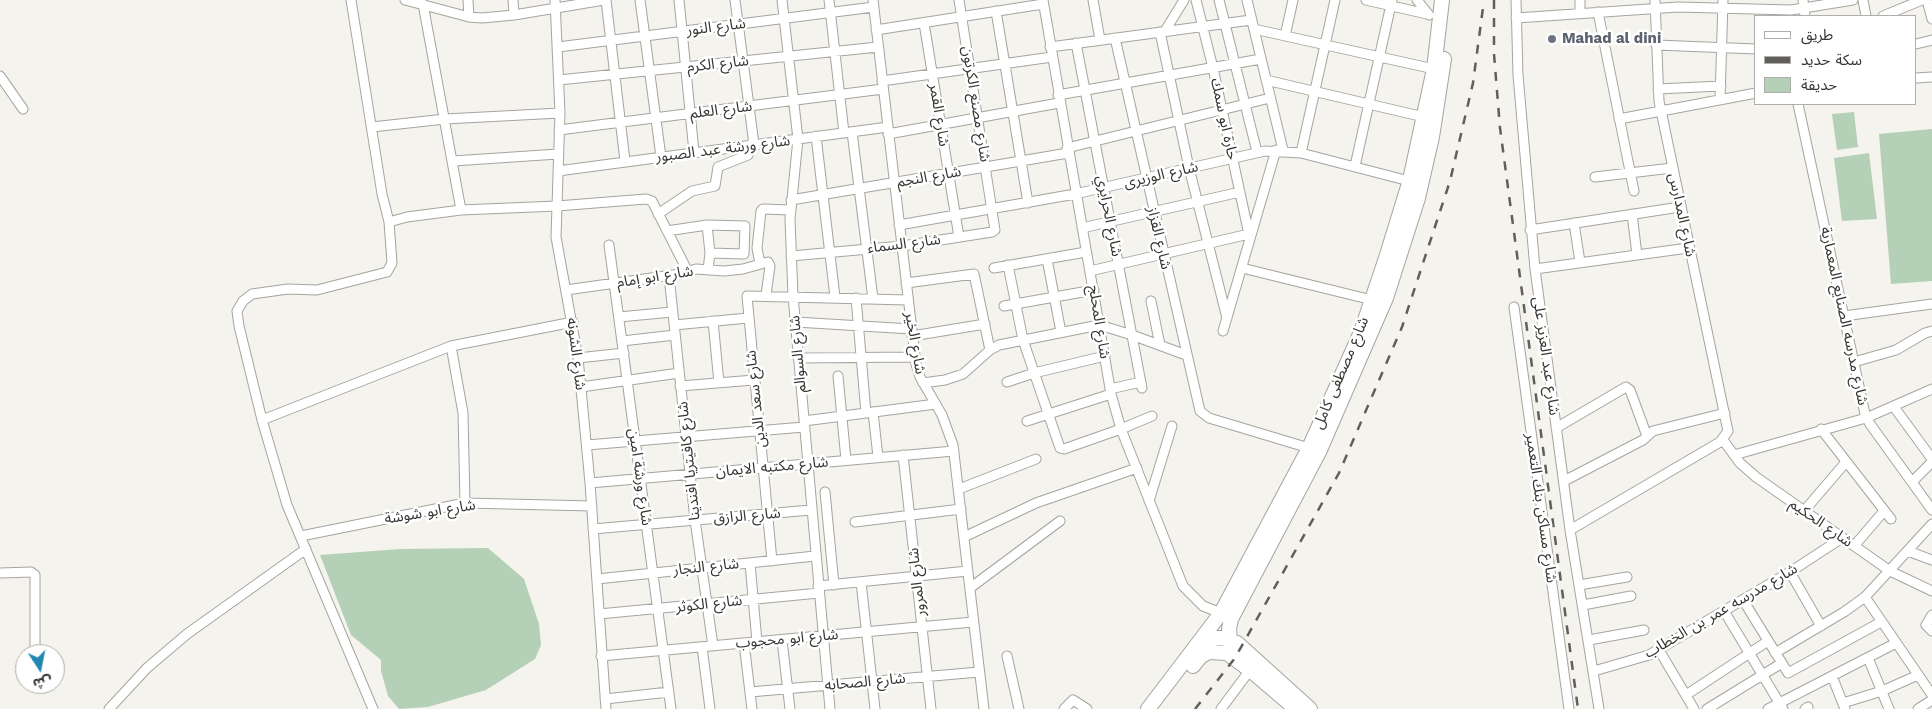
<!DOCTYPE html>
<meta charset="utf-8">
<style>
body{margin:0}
#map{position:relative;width:1932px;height:709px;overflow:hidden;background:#f5f3ed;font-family:"Work Sans","Noto Sans Arabic",sans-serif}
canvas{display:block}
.legend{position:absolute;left:1754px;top:15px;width:162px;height:90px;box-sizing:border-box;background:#fff;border:1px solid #afaead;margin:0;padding:6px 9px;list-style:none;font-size:15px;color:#363533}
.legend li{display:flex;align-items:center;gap:10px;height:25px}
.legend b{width:25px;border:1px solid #afaead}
.north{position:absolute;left:15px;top:644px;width:50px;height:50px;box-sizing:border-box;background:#fff;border:1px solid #afaead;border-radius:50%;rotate:169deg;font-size:14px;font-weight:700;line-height:20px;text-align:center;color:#363533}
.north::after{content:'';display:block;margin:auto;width:18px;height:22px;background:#2187b0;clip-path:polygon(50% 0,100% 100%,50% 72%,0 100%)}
</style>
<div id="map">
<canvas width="1932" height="709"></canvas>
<ul class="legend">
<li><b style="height:6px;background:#fff"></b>طريق</li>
<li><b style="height:6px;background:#605f5c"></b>سكة حديد</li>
<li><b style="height:14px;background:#b4d0b6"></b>حديقة</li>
</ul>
<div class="north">ش</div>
</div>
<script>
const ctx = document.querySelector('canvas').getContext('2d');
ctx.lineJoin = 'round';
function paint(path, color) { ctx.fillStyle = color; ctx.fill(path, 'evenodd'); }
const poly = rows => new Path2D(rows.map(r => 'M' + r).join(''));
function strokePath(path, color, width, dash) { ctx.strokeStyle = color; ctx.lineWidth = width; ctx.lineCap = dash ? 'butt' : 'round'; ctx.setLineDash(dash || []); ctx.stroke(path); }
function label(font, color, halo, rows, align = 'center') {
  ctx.font = font + ' "Work Sans","Noto Sans Arabic",sans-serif'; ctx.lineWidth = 5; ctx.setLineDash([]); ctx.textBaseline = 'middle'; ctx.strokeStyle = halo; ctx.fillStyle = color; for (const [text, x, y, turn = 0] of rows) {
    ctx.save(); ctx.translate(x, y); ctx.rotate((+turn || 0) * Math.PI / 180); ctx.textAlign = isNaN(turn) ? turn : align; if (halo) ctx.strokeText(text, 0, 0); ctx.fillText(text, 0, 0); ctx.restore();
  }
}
paint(poly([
 [1854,112,1858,147,1837,150,1832,114],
 [1932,129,1932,281,1891,284,1879,134],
 [1869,153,1877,219,1842,221,1834,158],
 [488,548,524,579,539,624,541,645,535,659,486,690,428,707,399,709,388,696,381,671,381,660,351,635,320,555,400,549]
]), '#b4d0b6');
const street = poly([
 [351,0,382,194,389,222,407,217,461,210,557,206,646,199,652,201,688,272],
 [405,0,469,17,482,18,514,15,604,0],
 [468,0,469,17],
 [513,0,514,15],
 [555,0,560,113,556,237,578,358,590,483,606,709],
 [606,0,625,161],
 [640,0,661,157],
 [679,0,694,152],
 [735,0,754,144],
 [782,0,798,139,790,219,793,296,830,709],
 [829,0,844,133],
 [873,0,916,364,920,377,942,415,953,445,984,709],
 [1043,0,1111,394,1121,429,1183,586,1203,606,1221,613],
 [1093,0,1100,40],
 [1196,0,1213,68,1250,239],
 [1219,0,1257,152],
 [1247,0,1283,150],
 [1366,0,1427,14],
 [1417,0,1429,15],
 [1516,0,1518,75,1535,269,1570,530,1599,709],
 [1803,0,1805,16],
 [1863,0,1866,16],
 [1927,0,1932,19],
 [423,4,461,210],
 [996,11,1028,203],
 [1598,12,1634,191],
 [1580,13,1580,0],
 [1883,16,1922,0],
 [1516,18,1678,7,1791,10,1853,0],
 [924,23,959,237],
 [1254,29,1434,69],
 [876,30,1043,4],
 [1165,31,1184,0],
 [1160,32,1189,168,1227,318],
 [1285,36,1293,0],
 [1115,38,1200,411,1209,418,1309,448],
 [1076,43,1142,388],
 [1916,44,1932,40],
 [1656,45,1756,49],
 [558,47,874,7],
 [1050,47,1251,20],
 [0,76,23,109],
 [1916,78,1932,77],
 [559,80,878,47],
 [1266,80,1424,117],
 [882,81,1052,57],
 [1658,89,1721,86],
 [1058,95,1261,59],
 [1720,100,1723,0],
 [1798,104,1865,414,1870,424,1932,510],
 [1619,119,1756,93],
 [372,127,445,119,560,113],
 [559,130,883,89],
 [852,132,873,299],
 [888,134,1059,103],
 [816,136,835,297],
 [1067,148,1270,98],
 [1301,153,1335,0],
 [453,161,558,154],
 [1355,166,1392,0],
 [558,171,888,127],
 [1595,177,1672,168],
 [791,200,1068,153],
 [658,214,692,191,715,186,718,167,748,155,751,144],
 [1632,214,1637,255],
 [1574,223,1580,262],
 [707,225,710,253,708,270],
 [899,225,1075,194,1265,151,1301,153,1413,182],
 [1082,228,1240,192],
 [1530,230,1680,207],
 [667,231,707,225,745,226,744,254,710,253],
 [609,245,671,709],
 [791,256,902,246,992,232,995,230,959,0],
 [1047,259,1061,332],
 [760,264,757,248,761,211,763,209,791,210],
 [1008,265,1023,340,1060,448,1064,449,1121,429,1152,416],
 [994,268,1086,252],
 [1242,268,1372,300],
 [1535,269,1688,248],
 [1090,271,1249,234],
 [669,276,695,520,713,646],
 [906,283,974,274,990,350],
 [566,290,680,274,696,269,724,271,743,269,768,262,770,266,766,295],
 [856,298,866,413],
 [1151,301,1160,345],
 [1004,306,1094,290],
 [1514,307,1569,709],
 [1844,316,1932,304],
 [619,317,672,312],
 [713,321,719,383],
 [796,322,911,329],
 [674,325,748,318],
 [1223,331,1276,150],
 [912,336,985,324],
 [622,341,675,335],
 [451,346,463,413,465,503],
 [578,358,624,353],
 [798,358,915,357],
 [1854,362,1896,350,1925,333,1932,331],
 [838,376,846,460],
 [1007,382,1034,373,1105,356],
 [923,383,945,380,963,374,990,350,999,345,1094,326,1106,327,1132,335,1186,355],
 [680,386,754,380],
 [581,387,679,373],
 [1110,389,1141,382],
 [1894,407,1932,459],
 [873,412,878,457],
 [262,420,451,346,573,322],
 [804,421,936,404],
 [1027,421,1111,394],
 [1556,428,1626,387,1630,390,1647,436],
 [1821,429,1891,519],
 [1723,440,1740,463,1756,477,1890,571,1932,591],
 [587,445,804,427],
 [903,455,931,709],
 [1734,455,1866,418,1932,389],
 [1564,481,1643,440,1653,431,1725,413],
 [1912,482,1932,462],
 [590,483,954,451],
 [959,489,1036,459],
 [825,492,834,585],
 [1149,501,1172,426],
 [1804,511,1846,462],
 [855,522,961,509],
 [593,529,811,510],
 [1570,530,1720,442,1728,431,1659,101,1655,0],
 [301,536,465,503,592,506],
 [964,537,1036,503,1137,468],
 [1854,546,1884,511],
 [1908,551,1932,560],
 [772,561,747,296,908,300],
 [750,563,757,642],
 [1790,572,1821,626],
 [0,573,31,572,35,575,35,654],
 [597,579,815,556],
 [861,582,875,709],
 [1579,585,1627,577],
 [818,586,968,571],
 [970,588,1060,521],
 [1865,597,1932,695],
 [1743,600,1788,673,1881,622],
 [1583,605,1631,596],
 [1724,611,1783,709],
 [599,614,819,593],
 [1932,615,1926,625,1932,631],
 [782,640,790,709],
 [1589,640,1644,630],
 [744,643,752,709],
 [702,647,710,709],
 [1659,650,1694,709],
 [1775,653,1844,612,1865,597,1932,524],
 [601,656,973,622],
 [1007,656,1019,709],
 [1868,658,1889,709],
 [1594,671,1649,655,1790,572,1842,538],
 [1832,676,1845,709],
 [750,692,979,672],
 [1686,695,1768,641],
 [605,699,669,692],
 [1843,703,1882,691,1918,675],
 [109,709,147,668,187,634,306,549],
 [373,709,287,505,262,420,239,326,237,311,243,301,252,294,288,289,317,290,387,272,392,263,389,222],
 [1064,709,1073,700,1087,709],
 [1221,709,1250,670],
 [1707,709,1782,663],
 [1768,709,1896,643],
 [1805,709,1808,707],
 [1918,709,1932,700]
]);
const primary = poly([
 [1230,640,1229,629,1231,619,1319,452,1386,298,1418,198,1432,137,1444,59],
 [1199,645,1215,638,1223,638,1237,643,1310,709],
 [1193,666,1201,656,1209,652,1227,653,1250,670,1296,709],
 [1148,709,1221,613,1309,448,1361,332,1386,258,1410,180,1434,69,1442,0]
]);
strokePath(street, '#a6a49e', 11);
strokePath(primary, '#a6a49e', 16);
strokePath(street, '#fff', 9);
strokePath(primary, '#fff', 14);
strokePath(poly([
 [1494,0,1494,54,1500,128,1578,709],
 [1195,709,1235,658,1339,473,1402,327,1450,181,1473,83,1484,0]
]), '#605f5c', 2.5, [9, 9]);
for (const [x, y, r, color] of [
 [1552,39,5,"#6b7280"]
]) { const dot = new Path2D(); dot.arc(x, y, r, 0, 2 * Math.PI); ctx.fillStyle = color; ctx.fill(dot); strokePath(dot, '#fff', 2); }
label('15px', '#363533', '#fff', [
 ["شارع النور",716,27,-7],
 ["شارع الكرم",718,64,-6],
 ["شارع مصنع الكرتون",976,104,81],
 ["شارع العلم",721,110,-7],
 ["شارع القمر",939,115,81],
 ["حارة ابو سمك",1224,119,78],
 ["شارع ورشة عبد الصبور",723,149,-7],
 ["شارع الوزيرى",1161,175,-13],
 ["شارع النجم",929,177,-10],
 ["شارع المدارس",1682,215,78],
 ["شارع الحرايري",1109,216,79],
 ["شارع القزاز",1159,238,77],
 ["شارع السماء",904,244,-7],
 ["شارع ابو إمام",655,277,-9],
 ["شارع مدرسه الصنايع المعمارية",1844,316,78],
 ["شارع المحلج",1099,322,81],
 ["شارع الخير",915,343,80],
 ["شارع الشونه",576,354,83],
 ["شارع السوالم",798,354,-95],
 ["شارع عبد العزيز على",1546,356,82],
 ["شارع مصطفى كامل",1341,373,-67],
 ["شارع سعد الدين",756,399,-96],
 ["شارع كافيتريا افندينا",689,461,-96],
 ["شارع مكتبه الايمان",772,467,-5],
 ["شارع ورشة امين",640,477,82],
 ["شارع مساكن بنك التعمير",1541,508,82],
 ["شارع ابو شوشة",430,512,-9],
 ["شارع الرازق",747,516,-5],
 ["شارع الحكيم",1821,523,35],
 ["شارع النجار",706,567,-6],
 ["شارع المرور",917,582,-96],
 ["شارع الكوثر",709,604,-6],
 ["شارع مدرسه عمر بن الخطاب",1721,611,-30],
 ["شارع ابو محجوب",787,639,-5],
 ["شارع الصحابه",865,682,-5]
]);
label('bold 15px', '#5b616d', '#fff', [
 ["Mahad al dini",1562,39]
], 'left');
</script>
